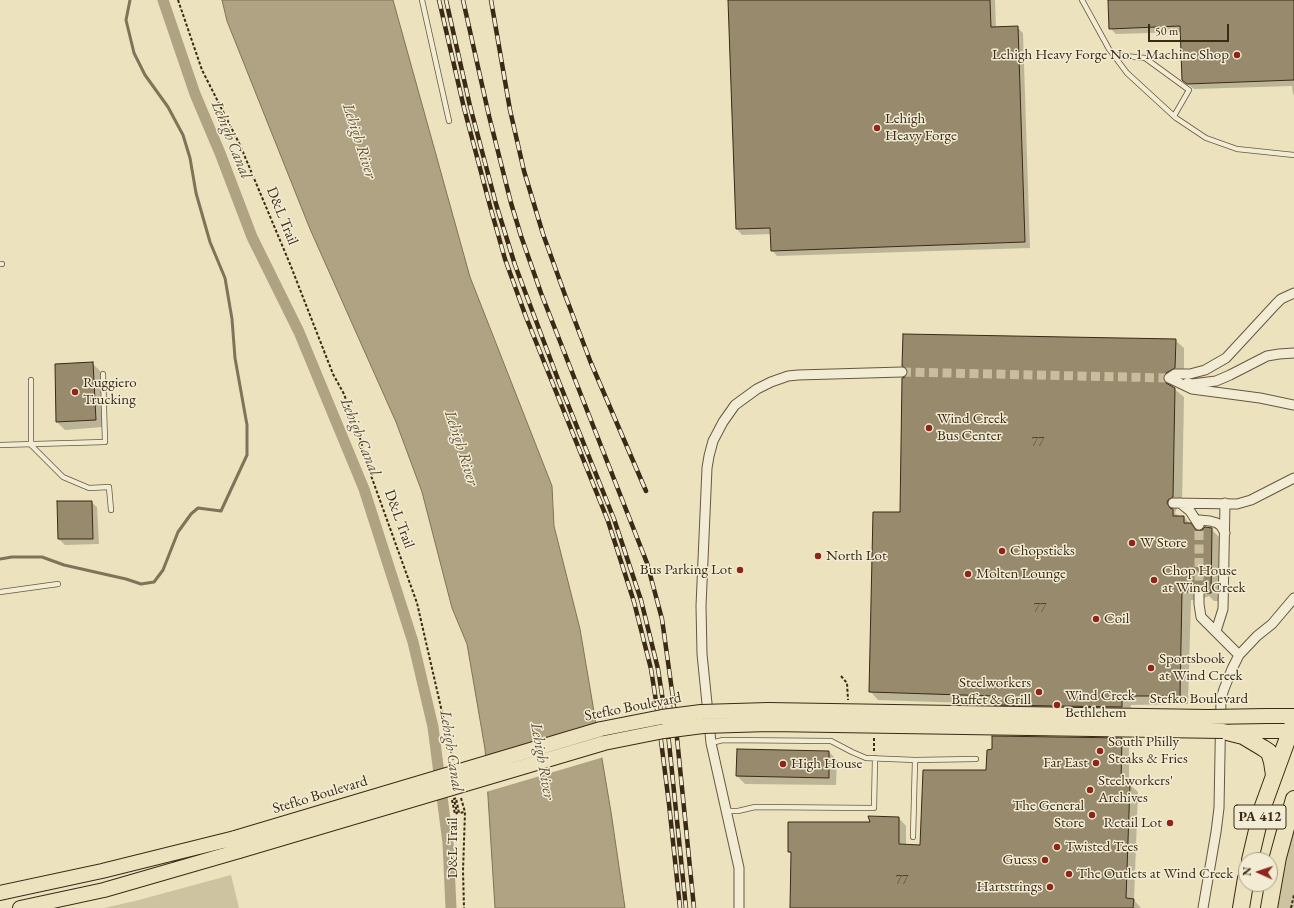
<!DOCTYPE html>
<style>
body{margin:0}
#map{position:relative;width:1294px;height:908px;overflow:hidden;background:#ece2bd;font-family:"EB Garamond",serif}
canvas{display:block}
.north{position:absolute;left:1238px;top:852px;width:40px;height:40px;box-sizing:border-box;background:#f3ecd4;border:1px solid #a99e88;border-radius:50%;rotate:273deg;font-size:11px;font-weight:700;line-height:16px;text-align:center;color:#3a2a16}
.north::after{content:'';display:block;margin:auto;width:14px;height:18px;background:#8f2418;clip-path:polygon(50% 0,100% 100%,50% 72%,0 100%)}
.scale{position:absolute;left:1148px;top:24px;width:81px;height:18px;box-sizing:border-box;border:2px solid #3a2a16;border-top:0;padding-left:5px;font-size:12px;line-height:14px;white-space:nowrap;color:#3a2a16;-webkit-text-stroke:3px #f3ecd4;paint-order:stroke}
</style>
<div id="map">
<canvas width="1294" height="908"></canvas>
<div class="north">N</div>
<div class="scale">50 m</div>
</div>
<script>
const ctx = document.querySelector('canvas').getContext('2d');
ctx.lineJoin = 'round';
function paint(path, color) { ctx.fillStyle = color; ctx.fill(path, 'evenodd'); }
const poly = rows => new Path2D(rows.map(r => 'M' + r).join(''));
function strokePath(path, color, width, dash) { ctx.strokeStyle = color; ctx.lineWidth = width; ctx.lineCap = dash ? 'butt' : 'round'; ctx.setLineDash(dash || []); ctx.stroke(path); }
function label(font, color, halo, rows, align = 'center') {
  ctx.font = font + ' "EB Garamond",serif'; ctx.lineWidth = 3; ctx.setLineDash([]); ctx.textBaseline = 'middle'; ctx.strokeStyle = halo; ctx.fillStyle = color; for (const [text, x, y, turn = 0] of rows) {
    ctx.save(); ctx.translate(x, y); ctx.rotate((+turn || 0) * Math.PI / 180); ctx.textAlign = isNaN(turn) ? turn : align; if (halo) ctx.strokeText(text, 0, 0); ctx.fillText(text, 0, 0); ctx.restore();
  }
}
paint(poly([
 [1294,828,1294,908,1276,908,1278,890],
 [231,875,239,908,104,908,135,901]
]), '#cec3a1');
const water = poly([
 [222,0,393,0,470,277,552,486,554,526,580,629,611,812,625,908,495,908,485,749,467,644,452,608,422,492,396,422,310,229,227,21,222,0]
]);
paint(water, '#afa384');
strokePath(water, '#807358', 1);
paint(poly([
 [598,722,604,757,486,792,484,756]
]), '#ece2bd');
paint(poly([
 [729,0,995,0,996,28,1017,27,1023,33,1030,248,777,256,772,250,771,234,742,235,737,229],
 [1109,0,1294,0,1294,95,1293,94,1292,86,1194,89,1183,80,1181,32,1116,34,1110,28],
 [1175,340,1184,348,1184,377,1174,382,1172,387,1184,397,1182,506,1177,508,1175,513,1180,517,1184,517,1197,531,1211,529,1220,538,1219,601,1214,601,1209,596,1204,598,1202,601,1191,600,1188,704,1131,705,1130,715,1002,713,993,704,878,700,870,691,901,513,906,378,909,371,903,366],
 [92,363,100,371,103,427,65,430,57,422],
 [91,502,97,507,99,544,65,545,59,539],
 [1121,739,1129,747,1129,784,1138,792,1134,900,1141,908,791,908,792,854,789,852,871,823,899,818,906,826,906,845,921,846,987,771],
 [829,752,837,760,836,785,745,784,737,776]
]), '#0003');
strokePath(poly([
 [0,559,12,557,42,557,64,565,126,579,141,584,154,582,163,570,178,532,191,514,198,508,221,511,247,455,247,425,235,358,232,319,225,278,210,242,196,193,190,158,183,135,168,107,145,75,134,53,126,20,130,0]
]), '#807358', 3);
strokePath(poly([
 [163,0,195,94,220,153,252,237,299,332,364,489,413,642,433,727,448,843,451,908]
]), '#afa384', 11);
const building = poly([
 [728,0,990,0,991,27,1018,26,1025,242,771,251,770,228,736,229,728,0],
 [1108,0,1294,0,1294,80,1187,84,1182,80,1180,26,1109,29,1108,0],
 [903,334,1176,339,1175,368,1166,373,1163,378,1166,383,1175,388,1173,497,1168,500,1167,503,1170,508,1173,509,1173,516,1184,516,1184,523,1191,523,1196,530,1202,530,1205,527,1212,528,1211,593,1205,593,1202,589,1199,588,1196,589,1193,592,1182,592,1180,696,1122,696,1122,707,993,705,993,696,869,692,873,512,900,512,902,378,905,377,908,372,907,369,902,366,903,334],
 [93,362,96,420,56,422,55,364,93,362],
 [57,501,92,501,93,539,58,539,57,501],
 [992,736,1122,738,1121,782,1130,784,1126,898,1134,899,1133,908,790,908,791,852,788,852,788,822,870,822,868,816,899,817,899,844,920,845,923,770,986,770,987,750,992,749,992,736],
 [737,749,829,751,829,778,736,776,737,749]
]);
paint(building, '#978a6d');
strokePath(building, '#3a2a16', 1);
strokePath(poly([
 [902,372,1169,378],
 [1199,594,1199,525]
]), '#c8bd9c', 9, [9, 4.5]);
const lane = poly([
 [422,0,449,121],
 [1082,0,1109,49,1127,73,1176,118,1206,138,1237,149,1294,155],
 [1114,55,1145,58,1189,90,1174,116],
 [0,264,2,264],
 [31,380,31,445,63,477,89,488,109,487,111,510],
 [0,445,105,442,103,374],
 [0,592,58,584],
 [711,743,723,740,831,741,852,752,866,758,915,760,976,759],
 [726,811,738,811,755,807,874,808,875,758],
 [913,837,915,760]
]);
const street = poly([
 [1294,293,1281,299,1275,305,1226,358,1205,370,1190,374,1175,374,1169,378,1192,389,1260,398,1294,405],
 [1187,383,1192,384,1216,381,1230,375,1267,356,1279,354,1294,353],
 [1173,503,1237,504,1251,500,1294,478],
 [1180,503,1190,511,1199,525],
 [1199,520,1210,521,1217,523,1221,526,1225,533],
 [1199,594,1199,604,1201,617,1239,655],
 [1216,631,1223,609,1225,503],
 [739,908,739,868,711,743,702,654,701,606,707,468,709,456,713,441,723,422,735,405,757,389,771,382,788,376,798,375,902,372],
 [1203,908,1216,832,1219,808,1221,699,1224,689,1232,669,1239,655,1257,636,1272,624,1294,598]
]);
const primary = poly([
 [1267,716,1294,716],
 [1232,731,1294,731],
 [0,893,102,871,235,838],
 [20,908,104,890,239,851]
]);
const highway = poly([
 [1223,731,1243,736,1263,748,1269,752,1272,762,1274,775],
 [1250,860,1262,809,1294,721],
 [1241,908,1246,878],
 [1269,908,1278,857,1294,799]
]);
strokePath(lane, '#665840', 6);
strokePath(street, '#665840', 11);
strokePath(primary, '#3a2a16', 16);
strokePath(highway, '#3a2a16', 18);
strokePath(poly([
 [178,0,202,70,240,145,290,264,333,374,344,394,360,438,369,470,417,603,453,760],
 [841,676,847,683,848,700],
 [874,738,874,752],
 [461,798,465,812,463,871,464,908],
 [452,800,455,814,457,813,454,799,456,798,459,813,465,812],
 [1291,908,1294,895]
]), '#3a2a16', 2, [3, 2]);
strokePath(lane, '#f3ecd4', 4.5);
strokePath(street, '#f3ecd4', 9);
strokePath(primary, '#ece2bd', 14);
strokePath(highway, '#ece2bd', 16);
const rail = poly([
 [439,0,464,108,490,206,505,259,526,317,608,521,634,602,651,669,656,701,669,804,680,908],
 [446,0,470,106,496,204,515,265,559,382,614,519,641,600,658,669,668,733,686,908],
 [463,0,489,116,511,203,521,236,541,293,647,563,662,619,673,698,694,908],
 [491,0,510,110,524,171,543,234,565,295,591,363,646,491]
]);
strokePath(rail, '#3a2a16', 4.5);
strokePath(rail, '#f3ecd4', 3, [9]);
const primaryBridge = poly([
 [235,838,601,729,662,717,701,712,768,710,1208,717,1267,716],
 [239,851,604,743,664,731,703,726,769,724,1223,731]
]);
strokePath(primaryBridge, '#3a2a16', 16, []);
strokePath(primaryBridge, '#ece2bd', 14);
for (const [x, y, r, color] of [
 [1237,55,4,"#8f2418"],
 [877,128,4,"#8f2418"],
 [75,392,4,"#8f2418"],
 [929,428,4,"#8f2418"],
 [1132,543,4,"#8f2418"],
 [1002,551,4,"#8f2418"],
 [818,556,4,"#8f2418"],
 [740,570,4,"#8f2418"],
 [968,574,4,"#8f2418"],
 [1154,580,4,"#8f2418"],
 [1096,619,4,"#8f2418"],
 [1151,668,4,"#8f2418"],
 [1039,692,4,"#8f2418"],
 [1057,705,4,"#8f2418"],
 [1100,751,4,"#8f2418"],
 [1096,763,4,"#8f2418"],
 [783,764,4,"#8f2418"],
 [1090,790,4,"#8f2418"],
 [1092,815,4,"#8f2418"],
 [1170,823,4,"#8f2418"],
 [1057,847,4,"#8f2418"],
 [1045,860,4,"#8f2418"],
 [1069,874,4,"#8f2418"],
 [1050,887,4,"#8f2418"]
]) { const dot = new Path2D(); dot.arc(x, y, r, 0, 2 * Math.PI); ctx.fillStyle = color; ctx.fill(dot); strokePath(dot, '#f3ecd4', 1.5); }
label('13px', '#51422c', null, [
 ["77",1038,442],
 ["77",1040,608],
 ["77",902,880]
]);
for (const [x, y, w] of [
 [1260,817,52]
]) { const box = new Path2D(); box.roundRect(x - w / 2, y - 12, w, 24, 3); ctx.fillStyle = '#f3ecd4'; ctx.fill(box); strokePath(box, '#3a2a16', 1); }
label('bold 14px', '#3a2a16', null, [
 ["PA 412",1260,817]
]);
label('15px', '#3a2a16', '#f3ecd4', [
 ["Lehigh Heavy Forge No. 1 Machine Shop",1229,55,"right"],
 ["Lehigh",885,119],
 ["Heavy Forge",885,136],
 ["Ruggiero",83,383],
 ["Trucking",83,400],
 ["Wind Creek",937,419],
 ["Bus Center",937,436],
 ["W Store",1140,543],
 ["Chopsticks",1010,551],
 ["North Lot",826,556],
 ["Bus Parking Lot",732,570,"right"],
 ["Chop House",1162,571],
 ["at Wind Creek",1162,588],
 ["Molten Lounge",976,574],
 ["Coil",1104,619],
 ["Sportsbook",1159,659],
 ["at Wind Creek",1159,676],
 ["Steelworkers",1031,683,"right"],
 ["Buffet & Grill",1031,700,"right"],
 ["Wind Creek",1065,696],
 ["Bethlehem",1065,713],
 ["South Philly",1108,742],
 ["Steaks & Fries",1108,759],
 ["Far East",1088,763,"right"],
 ["High House",791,764],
 ["Steelworkers'",1098,781],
 ["Archives",1098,798],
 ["The General",1084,806,"right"],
 ["Store",1084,823,"right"],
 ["Retail Lot",1162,823,"right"],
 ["Twisted Tees",1065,847],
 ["Guess",1037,860,"right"],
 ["The Outlets at Wind Creek",1077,874],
 ["Hartstrings",1042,887,"right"]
], 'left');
label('15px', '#3a2a16', '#f3ecd4', [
 ["D&L Trail",282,216,68],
 ["D&L Trail",399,519,70],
 ["Stefko Boulevard",1199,699],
 ["Stefko Boulevard",633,707,-11],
 ["Stefko Boulevard",320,795,-17],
 ["D&L Trail",453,848,-90]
]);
label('italic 16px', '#5d4e37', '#f3ecd4', [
 ["Lehigh Canal",231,140,68],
 ["Lehigh River",359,141,72],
 ["Lehigh Canal",360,437,68],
 ["Lehigh River",461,448,72],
 ["Lehigh Canal",451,751,81],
 ["Lehigh River",542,761,80]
]);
</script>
